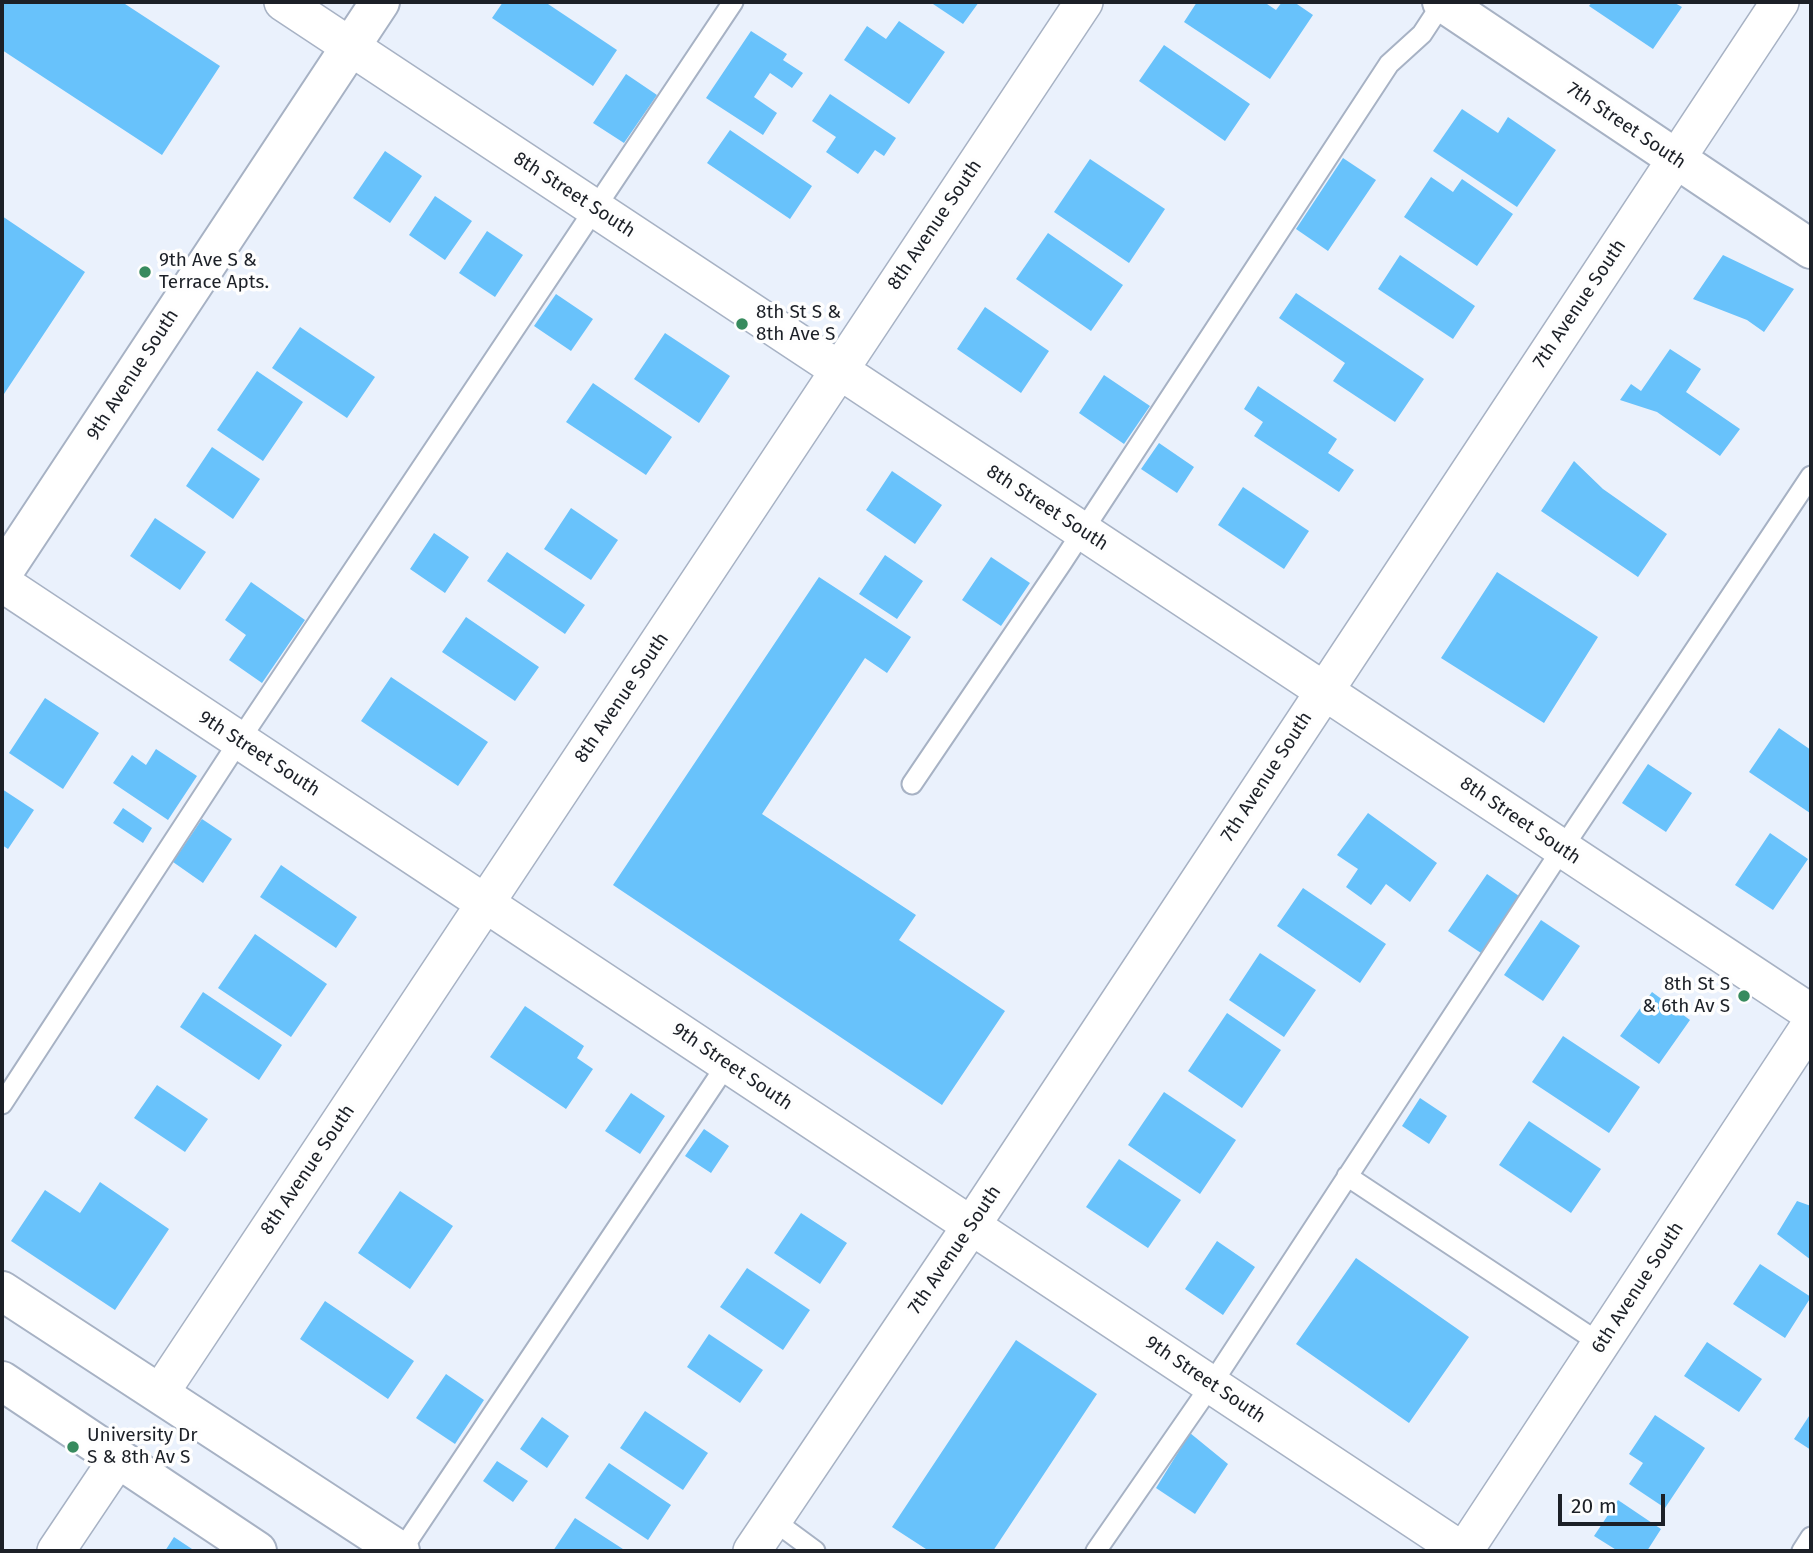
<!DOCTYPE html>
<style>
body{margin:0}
#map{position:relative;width:1813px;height:1553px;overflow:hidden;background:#eaf1fc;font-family:"Fira Sans",sans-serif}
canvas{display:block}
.frame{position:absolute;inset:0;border:4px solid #1c2027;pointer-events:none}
.scale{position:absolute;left:1558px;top:1494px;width:107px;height:32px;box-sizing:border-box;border:4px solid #1c2027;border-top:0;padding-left:9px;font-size:21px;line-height:24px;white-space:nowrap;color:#1c2027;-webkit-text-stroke:5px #fefefe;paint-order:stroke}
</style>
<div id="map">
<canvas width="1813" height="1553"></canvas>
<div class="frame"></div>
<div class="scale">20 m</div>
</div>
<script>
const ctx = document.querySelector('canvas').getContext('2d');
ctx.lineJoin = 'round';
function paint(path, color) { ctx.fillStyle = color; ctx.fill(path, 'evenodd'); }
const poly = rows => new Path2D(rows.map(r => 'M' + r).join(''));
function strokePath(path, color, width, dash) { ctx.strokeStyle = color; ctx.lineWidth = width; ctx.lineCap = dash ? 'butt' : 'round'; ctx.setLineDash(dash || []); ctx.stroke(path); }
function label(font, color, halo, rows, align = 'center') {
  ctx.font = font + ' "Fira Sans",sans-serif'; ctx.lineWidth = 7; ctx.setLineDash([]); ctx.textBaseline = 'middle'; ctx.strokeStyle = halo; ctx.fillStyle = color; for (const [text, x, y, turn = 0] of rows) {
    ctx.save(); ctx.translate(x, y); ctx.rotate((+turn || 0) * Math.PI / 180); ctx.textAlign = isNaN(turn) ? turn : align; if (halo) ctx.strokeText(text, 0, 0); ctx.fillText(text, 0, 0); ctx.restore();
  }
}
paint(poly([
 [5,2,122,2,220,66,162,155,2,50,2,7],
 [503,2,545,2,617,50,593,86,492,18],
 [930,2,979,2,963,24],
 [1197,2,1264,2,1276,10,1282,2,1294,2,1313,15,1270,79,1184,22],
 [1592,2,1673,2,1682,7,1653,49,1589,6],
 [899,21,945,52,909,104,844,60,867,26,886,39],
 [751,31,787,54,783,60,803,73,792,88,770,73,754,97,777,113,763,135,706,98],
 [1164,45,1250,104,1225,141,1139,81],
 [626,74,657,95,624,143,593,123],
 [830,94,896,138,884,156,875,150,858,174,826,152,836,137,812,121],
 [1462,109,1498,133,1508,117,1556,150,1517,207,1433,151],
 [730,130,812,186,790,219,707,163],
 [385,151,422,176,390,223,353,198],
 [1343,158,1376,180,1328,251,1296,229],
 [1090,159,1165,209,1129,263,1054,212],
 [1431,177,1453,192,1462,179,1513,214,1477,266,1404,217],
 [435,196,472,221,445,260,409,235],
 [2,216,85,272,2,397],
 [487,231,523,255,495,297,459,273],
 [1048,233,1123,285,1091,331,1016,279],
 [1400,255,1475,306,1453,339,1378,289],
 [1723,255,1794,289,1764,332,1747,320,1693,299],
 [1296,293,1424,379,1395,422,1333,381,1345,363,1279,318],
 [556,294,593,319,571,351,534,326],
 [985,307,1049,351,1021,393,957,349],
 [300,327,375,377,347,418,272,368],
 [665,333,730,376,699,423,634,379],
 [1670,349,1701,369,1686,392,1740,429,1720,456,1657,412,1620,400,1631,384,1641,391],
 [257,371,303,402,263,461,217,430],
 [1104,375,1150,406,1124,444,1079,413],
 [593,383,672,437,646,475,566,422],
 [1258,386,1337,439,1328,453,1354,470,1339,492,1254,436,1263,422,1244,409],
 [1159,443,1194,467,1177,493,1141,469],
 [212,447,260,479,233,519,186,486],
 [1574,461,1603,489,1667,534,1638,577,1541,511],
 [892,471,942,505,915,544,866,510],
 [1243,487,1309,531,1284,569,1218,525],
 [571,508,618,540,591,580,544,549],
 [155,518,206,552,180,590,130,556],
 [434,533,469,557,445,593,410,569],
 [507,552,585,605,565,634,487,581],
 [885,555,923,581,897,619,859,594],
 [991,557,1030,583,1001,626,962,600],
 [1497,572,1598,637,1544,723,1441,658],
 [819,577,911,637,887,673,865,658,762,814,916,915,899,940,1005,1011,942,1105,613,885],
 [251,582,305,620,262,683,229,660,246,635,225,620],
 [466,617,539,667,515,701,442,652],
 [391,677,488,742,458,786,361,721],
 [45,698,99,733,63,789,9,753],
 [1779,728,1811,750,1810,813,1749,772],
 [156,749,197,776,168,820,113,783,132,755,146,765],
 [1648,764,1692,793,1666,832,1622,803],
 [2,789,34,810,8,849,2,845],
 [123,808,152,828,143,843,113,823],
 [1368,813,1437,863,1410,902,1386,884,1371,905,1346,887,1358,869,1337,855],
 [202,819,232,839,203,883,173,862],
 [1770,833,1808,859,1773,910,1735,885],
 [281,865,357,917,336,948,260,897],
 [1487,874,1519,896,1481,953,1448,931],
 [1303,888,1386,944,1360,983,1277,926],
 [1541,920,1580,946,1543,1001,1504,975],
 [255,934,327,984,291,1037,218,988],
 [1260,953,1316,990,1284,1037,1229,1000],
 [203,992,282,1045,259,1080,180,1027],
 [1652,992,1690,1020,1659,1064,1620,1036],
 [525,1006,584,1046,577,1058,593,1069,566,1109,490,1057],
 [1227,1013,1281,1050,1242,1108,1188,1071],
 [1563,1036,1640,1087,1609,1133,1532,1082],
 [157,1085,208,1119,185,1152,134,1118],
 [1164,1092,1236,1140,1200,1194,1128,1145],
 [631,1093,665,1116,640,1154,605,1131],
 [1420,1098,1447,1116,1429,1144,1402,1126],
 [1529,1121,1601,1169,1571,1213,1499,1165],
 [704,1129,729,1146,711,1173,685,1156],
 [1119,1159,1181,1200,1148,1248,1086,1207],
 [100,1182,169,1229,115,1310,11,1241,45,1190,80,1213],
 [400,1191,453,1226,410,1289,358,1253],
 [1797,1201,1811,1206,1811,1260,1777,1234],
 [801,1213,847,1243,820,1284,774,1253],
 [1217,1241,1255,1267,1223,1315,1185,1289],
 [1356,1258,1469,1337,1409,1423,1296,1344],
 [1760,1264,1811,1297,1785,1338,1733,1304],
 [747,1268,810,1310,783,1350,720,1307],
 [325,1301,414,1361,388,1399,300,1339],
 [709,1334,763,1370,740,1403,687,1367],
 [1016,1340,1097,1394,993,1551,929,1551,892,1527],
 [1707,1342,1762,1379,1739,1412,1684,1376],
 [446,1374,484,1400,455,1444,416,1418],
 [645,1411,708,1453,683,1490,620,1448],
 [1811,1413,1811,1450,1794,1439],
 [1655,1415,1705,1448,1665,1508,1629,1484,1643,1463,1629,1454],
 [542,1417,569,1436,547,1468,520,1449],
 [1190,1433,1228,1464,1195,1514,1156,1488],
 [497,1461,528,1481,513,1502,483,1481],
 [609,1463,671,1505,648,1540,585,1498],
 [1618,1500,1661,1529,1647,1551,1618,1551,1594,1536],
 [575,1518,626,1551,553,1551],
 [174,1537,195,1551,165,1551]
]), '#68c2fb');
const service = poly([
 [912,784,1061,564,1389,64,1422,34,1443,2],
 [2,1104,239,741,733,2],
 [1347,1176,1601,1344],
 [773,1520,815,1551],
 [401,1551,727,1064],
 [1096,1551,1211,1385,1562,849,1811,476],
 [1802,1551,1811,1537]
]);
const minor = poly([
 [283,2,1811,1013],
 [2,583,1462,1551],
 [160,1393,1084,2],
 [56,1551,117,1460],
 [752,1551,971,1226,1780,2],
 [1464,1551,1811,1024]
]);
const tertiary = poly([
 [1442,2,1811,249]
]);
const secondary = poly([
 [2,574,380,2],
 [2,1291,400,1551],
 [2,1381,257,1551]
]);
strokePath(service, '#a7b2c4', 23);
strokePath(minor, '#a7b2c4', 40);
strokePath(tertiary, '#a7b2c4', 42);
strokePath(secondary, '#a7b2c4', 42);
strokePath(service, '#fff', 19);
strokePath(minor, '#fff', 37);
strokePath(tertiary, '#fff', 38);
strokePath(secondary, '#fff', 38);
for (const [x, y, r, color] of [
 [145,272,7,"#378b5e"],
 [742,324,7,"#378b5e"],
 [1744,996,7,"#378b5e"],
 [73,1447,7,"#378b5e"]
]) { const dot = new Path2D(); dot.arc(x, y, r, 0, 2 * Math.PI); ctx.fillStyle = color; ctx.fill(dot); strokePath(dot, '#fefefe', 2.5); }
label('19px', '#1c2027', '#fefefe', [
 ["7th Street South",1626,126,34],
 ["8th Street South",574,195,33],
 ["8th Avenue South",935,225,-56],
 ["7th Avenue South",1580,304,-56],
 ["9th Avenue South",133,375,-57],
 ["8th Street South",1047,508,33],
 ["8th Avenue South",622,698,-56],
 ["9th Street South",259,754,33],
 ["7th Avenue South",1267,777,-57],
 ["8th Street South",1520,821,34],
 ["9th Street South",732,1067,34],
 ["8th Avenue South",308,1170,-56],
 ["7th Avenue South",955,1250,-56],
 ["6th Avenue South",1638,1288,-57],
 ["9th Street South",1205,1380,34]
]);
label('19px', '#1c2027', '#fefefe', [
 ["9th Ave S &",159,261],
 ["Terrace Apts.",159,283],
 ["8th St S &",756,313],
 ["8th Ave S",756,335],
 ["8th St S",1730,985,"right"],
 ["& 6th Av S",1730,1007,"right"],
 ["University Dr",87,1436],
 ["S & 8th Av S",87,1458]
], 'left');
</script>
